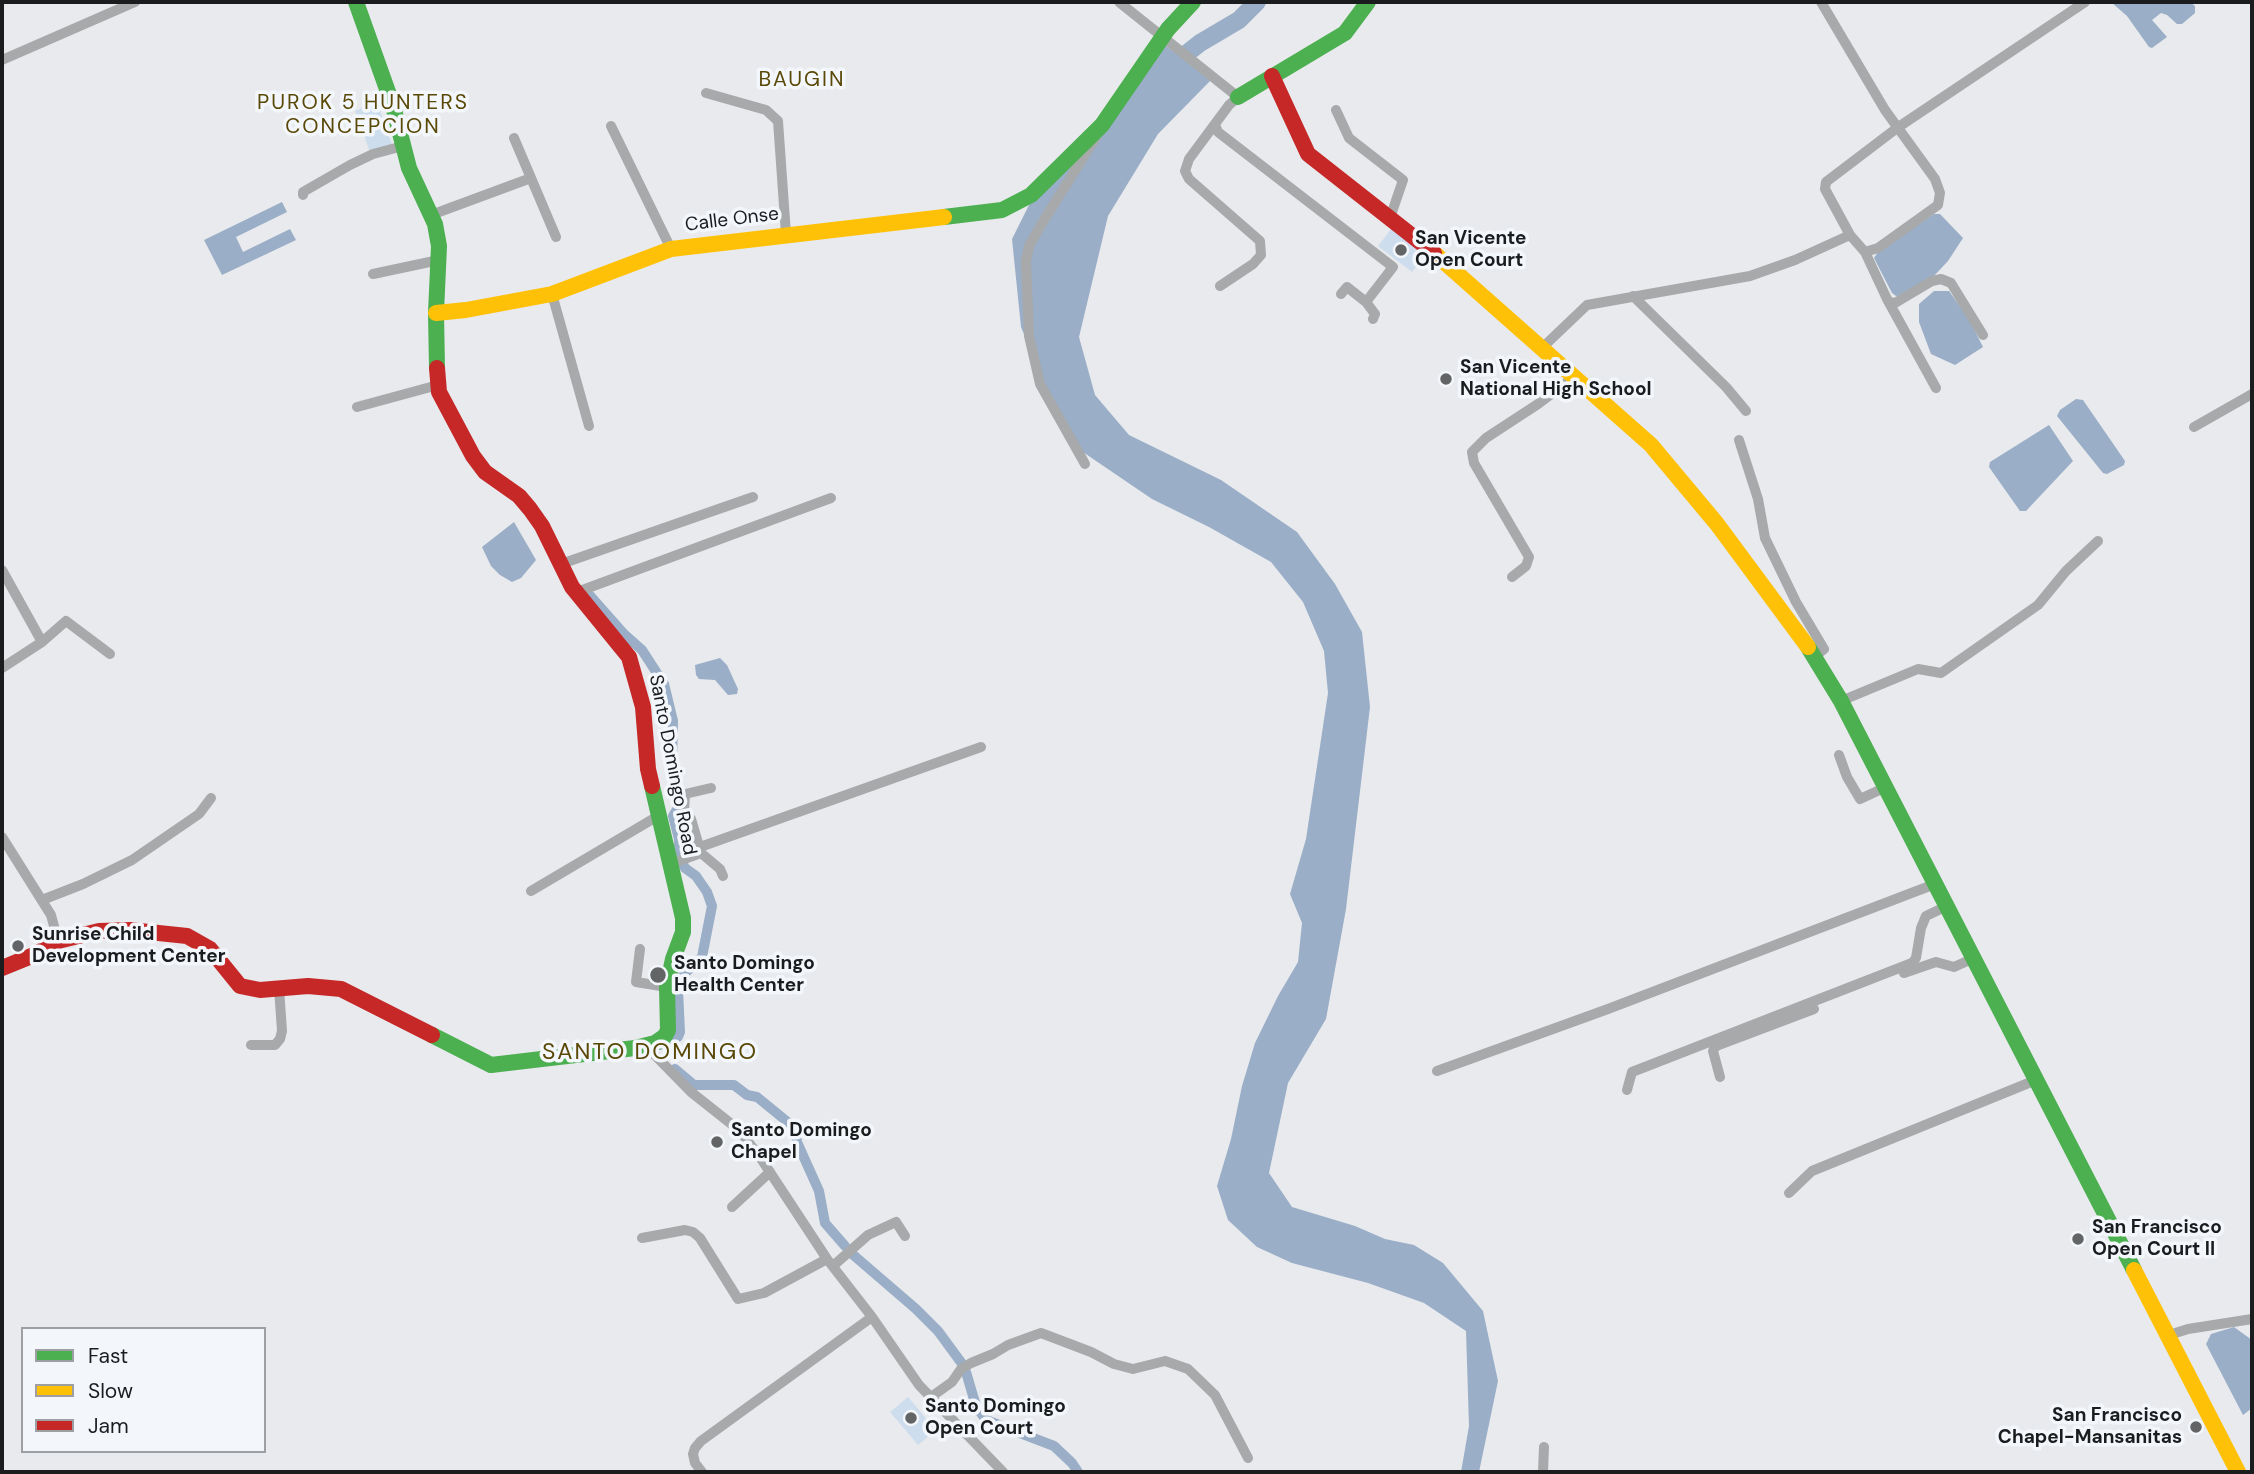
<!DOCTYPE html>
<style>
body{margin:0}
#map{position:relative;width:2254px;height:1474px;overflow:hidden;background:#e8eaed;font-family:"DM Sans",sans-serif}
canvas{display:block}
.frame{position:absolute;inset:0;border:4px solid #1b1c1e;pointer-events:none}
.legend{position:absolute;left:21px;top:1327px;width:245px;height:126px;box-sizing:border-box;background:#f3f7fc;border:2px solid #9d9fa3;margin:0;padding:9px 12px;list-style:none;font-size:21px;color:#1b1c1e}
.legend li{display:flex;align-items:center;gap:14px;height:35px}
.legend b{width:35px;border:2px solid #9d9fa3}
</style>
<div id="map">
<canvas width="2254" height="1474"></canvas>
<div class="frame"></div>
<ul class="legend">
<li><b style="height:9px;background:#4caf50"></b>Fast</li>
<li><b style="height:9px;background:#ffc107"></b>Slow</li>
<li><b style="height:9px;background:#c62828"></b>Jam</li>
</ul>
</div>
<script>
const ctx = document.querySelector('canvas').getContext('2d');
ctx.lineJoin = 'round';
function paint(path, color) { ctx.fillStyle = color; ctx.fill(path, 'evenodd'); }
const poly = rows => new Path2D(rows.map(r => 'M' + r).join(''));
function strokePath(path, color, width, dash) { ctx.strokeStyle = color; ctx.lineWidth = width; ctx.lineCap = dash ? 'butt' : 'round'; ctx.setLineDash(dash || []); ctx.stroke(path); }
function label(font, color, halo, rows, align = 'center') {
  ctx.font = font + ' "DM Sans",sans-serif'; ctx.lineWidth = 7; ctx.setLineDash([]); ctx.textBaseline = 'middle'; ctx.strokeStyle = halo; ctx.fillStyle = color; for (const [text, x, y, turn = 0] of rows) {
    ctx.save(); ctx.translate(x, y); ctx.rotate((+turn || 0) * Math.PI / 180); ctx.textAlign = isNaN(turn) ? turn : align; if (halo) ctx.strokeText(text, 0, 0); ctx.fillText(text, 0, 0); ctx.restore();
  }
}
paint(poly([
 [377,102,393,147,371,155,355,111],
 [1391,229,1425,255,1412,272,1378,246],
 [908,1397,936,1430,918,1445,890,1412]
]), '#ceddee');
paint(poly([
 [2111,2,2190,2,2195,6,2195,13,2182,24,2177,24,2167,15,2161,13,2152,20,2167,37,2152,48,2149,47,2127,16],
 [1162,43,1211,80,1158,134,1108,216,1079,337,1095,395,1129,435,1221,480,1297,532,1335,584,1362,632,1370,707,1346,909,1326,1019,1288,1083,1269,1173,1292,1207,1355,1226,1385,1239,1414,1245,1443,1263,1483,1311,1498,1381,1479,1472,1461,1472,1469,1426,1466,1331,1424,1303,1368,1283,1292,1263,1257,1247,1228,1220,1217,1186,1231,1139,1242,1086,1255,1043,1278,996,1298,962,1302,923,1290,894,1306,839,1328,693,1324,651,1303,602,1271,562,1209,527,1152,499,1077,448,1052,402,1021,327,1012,239,1032,199],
 [282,202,287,212,236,237,243,252,290,229,296,240,222,275,204,240],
 [1934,214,1940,214,1963,238,1948,261,1933,277,1903,295,1896,296,1892,293,1874,258,1876,255,1879,250],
 [1934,291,1949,291,1969,319,1983,347,1955,365,1931,354,1919,322,1919,304],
 [2076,399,2083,400,2125,461,2124,465,2107,474,2103,473,2057,416,2060,410],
 [2049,425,2073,461,2026,511,2020,511,1989,467,1990,462],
 [514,522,536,560,521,578,512,582,500,575,491,566,482,547],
 [720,658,727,665,738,689,737,694,728,695,715,680,699,679,696,675,695,665],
 [2234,1327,2252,1340,2252,1408,2243,1415,2206,1344,2211,1334]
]), '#9aaec7');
strokePath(poly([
 [586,591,624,634,642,650,664,684,673,721,672,762,679,806,673,816,679,839,679,857,685,868,696,876,707,892,712,906,702,957,680,978,678,990,680,1032,678,1037,660,1045],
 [675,1069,694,1085,734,1085,747,1095,757,1097,795,1128,797,1142,819,1191,825,1223,845,1246],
 [851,1253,916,1309,938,1331,963,1365],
 [966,1372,976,1406,986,1420,1054,1446,1072,1463,1078,1472]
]), '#9aaec7', 10);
strokePath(poly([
 [1171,66,1200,43,1239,20,1257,2]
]), '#9aaec7', 18);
strokePath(poly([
 [1119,2,1238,97,1229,105,1189,159,1185,171,1189,179,1260,241,1261,255,1253,264,1220,286],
 [1821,2,1885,110,1935,179,1940,193,1938,205,1878,248,1865,252],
 [2,60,135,2],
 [706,93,766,110,778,121,786,234],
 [1336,110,1349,138,1403,180,1390,218],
 [1215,125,1218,132,1393,267,1366,302,1347,287,1341,294],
 [611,126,671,249],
 [514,138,531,178],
 [303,195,303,192,350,165,373,154,403,146],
 [431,215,531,178,556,237],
 [1850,235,1825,189,1826,182,1897,128,2085,2],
 [373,274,439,260],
 [552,294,589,426],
 [1633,296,1726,387,1746,411],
 [1366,302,1375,314,1373,319],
 [1889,302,1895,303,1932,281,1941,279,1951,283,1983,335],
 [1543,347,1587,305,1750,276,1795,260,1850,235,1865,252,1887,299,1936,388],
 [357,407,438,385],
 [2194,427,2252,394],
 [1739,440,1758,499,1765,538,1796,602,1824,649,1814,657],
 [1085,464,1040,384,1029,336,1026,261,1029,246,1044,220,1096,137],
 [561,564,753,497],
 [2,570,42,642],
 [1512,577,1526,566,1529,557,1474,463,1472,452,1486,438,1538,404,1574,377],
 [577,592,831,498],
 [2,668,42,642,66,621,110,654],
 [1841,701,1918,669,1941,673,2038,605,2066,571,2098,541],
 [1839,755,1847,777,1860,799,1886,787],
 [2,837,51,915,58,941],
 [700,847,981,747],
 [701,853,720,869,723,876],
 [670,864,701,853,691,819,684,812,685,794,711,788],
 [531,891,658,816],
 [42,900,83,884,132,860,199,814,211,798],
 [640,949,636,982,667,987],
 [1904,973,1936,962,1954,967,1974,958],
 [644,1044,691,1092,739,1130,760,1157,827,1259,872,1317,919,1385,1003,1472],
 [251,1045,275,1045,280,1039,282,1031,279,988],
 [1437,1071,1608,1009,1935,884],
 [1720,1077,1713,1051,1716,1046,1814,1009],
 [1627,1090,1632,1072,1912,963,1916,958,1921,928,1926,916,1947,906],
 [1789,1193,1812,1171,2036,1080],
 [732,1207,770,1172],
 [642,1238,685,1230,693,1232,700,1238,738,1299,764,1293,827,1259],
 [833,1266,868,1235,896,1222,905,1236],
 [2169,1335,2188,1329,2252,1319],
 [931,1397,952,1382,961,1369,971,1363,993,1354,1008,1345,1041,1333,1091,1352,1114,1364,1133,1369,1165,1361,1188,1369,1215,1395,1248,1458],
 [702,1472,695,1463,693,1454,695,1448,701,1441,872,1317],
 [1543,1472,1544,1447]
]), '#a7a9aa', 10);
strokePath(poly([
 [356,2,393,106,409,168,435,224,439,246,436,313,437,368],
 [1238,97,1345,33,1368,2],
 [944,217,1002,210,1031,195,1102,125,1168,29,1193,2],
 [1808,647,1841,701,2134,1270],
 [432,1035,491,1065,635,1048,655,1043,665,1036,668,1030,667,987,673,959,683,932,683,918,652,786]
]), '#4caf50', 16);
strokePath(poly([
 [1434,253,1651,445,1717,524,1808,647],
 [436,313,466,310,552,294,671,249,944,217],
 [2134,1270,2238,1472]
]), '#ffc107', 16);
strokePath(poly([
 [1272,76,1308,154,1434,253],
 [437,368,439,392,473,456,485,472,519,496,530,509,542,526,572,587,629,657,643,707,648,769,652,786],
 [2,968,34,955,58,941,99,931,130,930,187,936,210,949,240,986,260,990,308,986,341,989,432,1035]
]), '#c62828', 16);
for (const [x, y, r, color] of [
 [1401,250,7,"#636466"],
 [1446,379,7,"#636466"],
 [18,946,7,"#636466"],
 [658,975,9,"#636466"],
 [717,1142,7,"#636466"],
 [2078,1239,7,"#636466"],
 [911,1418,7,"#636466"],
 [2196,1427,7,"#636466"]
]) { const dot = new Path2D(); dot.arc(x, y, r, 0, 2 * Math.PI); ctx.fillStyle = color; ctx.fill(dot); strokePath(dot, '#f3f7fc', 2.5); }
label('19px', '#1b1c1e', '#f3f7fc', [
 ["Calle Onse",732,220,-7],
 ["Santo Domingo Road",672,765,79]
]);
label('bold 19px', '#1b1c1e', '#f3f7fc', [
 ["San Vicente",1415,239],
 ["Open Court",1415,261],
 ["San Vicente",1460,368],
 ["National High School",1460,390],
 ["Sunrise Child",32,935],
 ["Development Center",32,957],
 ["Santo Domingo",674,964],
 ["Health Center",674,986],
 ["Santo Domingo",731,1131],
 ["Chapel",731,1153],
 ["San Francisco",2092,1228],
 ["Open Court II",2092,1250],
 ["Santo Domingo",925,1407],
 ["Open Court",925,1429],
 ["San Francisco",2182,1416,"right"],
 ["Chapel-Mansanitas",2182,1438,"right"]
], 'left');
ctx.letterSpacing = '2px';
label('21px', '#5a4807', '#f3f7fc', [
 ["BAUGIN",802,80],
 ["PUROK 5 HUNTERS",363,103],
 ["CONCEPCION",363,127]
]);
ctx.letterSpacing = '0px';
ctx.letterSpacing = '2px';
label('23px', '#5a4807', '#f3f7fc', [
 ["SANTO DOMINGO",650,1053]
]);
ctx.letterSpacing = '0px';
</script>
